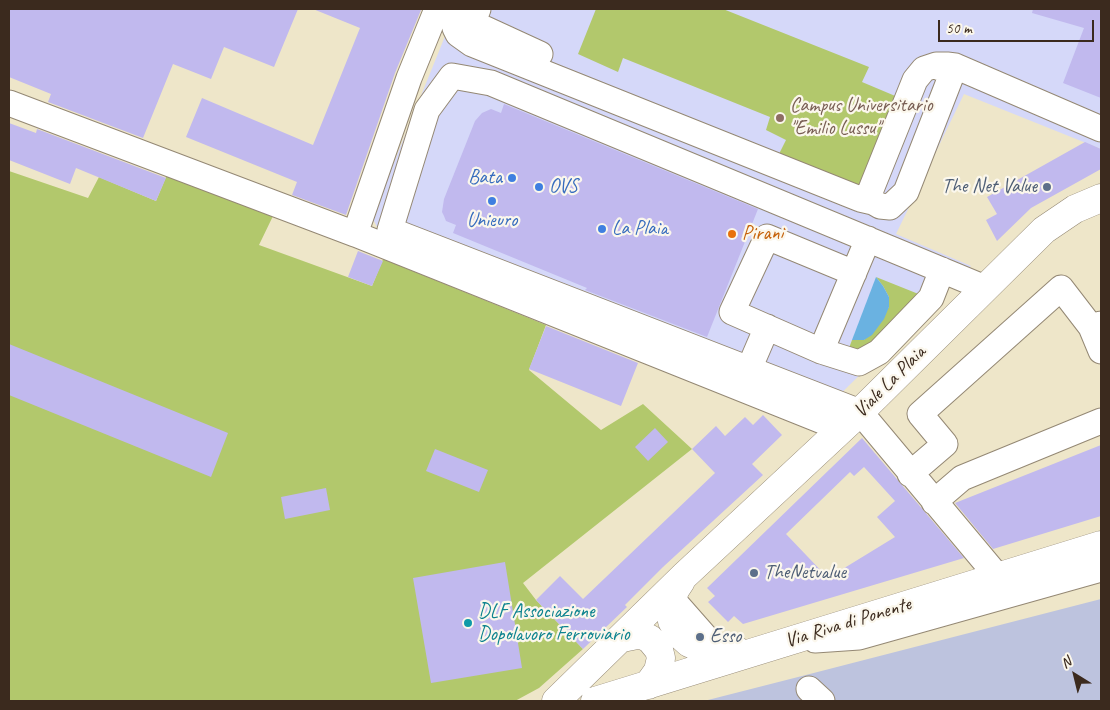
<!DOCTYPE html>
<style>
body{margin:0}
#map{position:relative;width:1110px;height:710px;overflow:hidden;background:#eee6c9;font-family:Caveat,sans-serif}
canvas{display:block}
.frame{position:absolute;inset:0;border:10px solid #3b2a1e;pointer-events:none}
.north{position:absolute;left:1050px;top:650px;width:50px;height:50px;-webkit-text-stroke:4px #fbf7ec;paint-order:stroke;rotate:324deg;font-size:14px;font-weight:700;line-height:20px;text-align:center;color:#3b2a1e}
.north::after{content:'';display:block;margin:auto;width:18px;height:22px;background:#3b2a1e;clip-path:polygon(50% 0,100% 100%,50% 72%,0 100%)}
.scale{position:absolute;left:938px;top:20px;width:156px;height:22px;box-sizing:border-box;border:2px solid #3b2a1e;border-top:0;padding-left:6px;font-size:15px;line-height:18px;white-space:nowrap;color:#3b2a1e;-webkit-text-stroke:4px #fbf7ec;paint-order:stroke}
</style>
<div id="map">
<canvas width="1110" height="710"></canvas>
<div class="frame"></div>
<div class="north">N</div>
<div class="scale">50 m</div>
</div>
<script>
const ctx = document.querySelector('canvas').getContext('2d');
ctx.lineJoin = 'round';
function paint(path, color) { ctx.fillStyle = color; ctx.fill(path, 'evenodd'); }
const poly = rows => new Path2D(rows.map(r => 'M' + r).join(''));
function strokePath(path, color, width, dash) { ctx.strokeStyle = color; ctx.lineWidth = width; ctx.lineCap = dash ? 'butt' : 'round'; ctx.setLineDash(dash || []); ctx.stroke(path); }
function label(font, color, halo, rows, align = 'center') {
  ctx.font = font + ' Caveat,sans-serif'; ctx.lineWidth = 4.5; ctx.setLineDash([]); ctx.textBaseline = 'middle'; ctx.strokeStyle = halo; ctx.fillStyle = color; for (const [text, x, y, turn = 0] of rows) {
    ctx.save(); ctx.translate(x, y); ctx.rotate((+turn || 0) * Math.PI / 180); ctx.textAlign = isNaN(turn) ? turn : align; if (halo) ctx.strokeText(text, 0, 0); ctx.fillText(text, 0, 0); ctx.restore();
  }
}
paint(poly([
 [456,9,1101,9,1101,149,964,94,896,234,971,266,823,411,381,235,372,217]
]), '#d5d8f9');
paint(poly([
 [1101,599,1101,701,704,701,802,676]
]), '#bdc3de');
paint(poly([
 [596,9,723,9,869,67,862,82,900,98,862,191,778,156,786,140,766,130,770,117,623,58,618,72,578,54],
 [9,171,88,198,99,177,156,201,168,172,273,216,259,245,372,286,383,259,546,325,529,370,601,430,643,404,692,449,523,583,536,600,583,649,539,688,515,701,9,701],
 [876,277,926,297,868,355,849,348,852,340,864,340,889,307,889,297,883,286]
]), '#b2c86c');
paint(poly([
 [876,277,883,286,889,297,889,307,884,319,872,335,864,340,852,340]
]), '#6ab2e1');
paint(poly([
 [9,9,298,9,274,67,224,47,211,79,173,64,143,138,48,102,51,94,9,77],
 [313,9,418,9,421,10,395,73,346,215,292,195,297,182,186,137,202,98,313,145,360,28],
 [1033,9,1101,9,1101,98,1063,83,1084,28,1032,13],
 [504,104,758,209,707,337,585,290,587,288,453,233,456,225,446,221,444,216,442,212,444,199,475,121,482,113,491,109,501,113],
 [9,123,36,133,37,129,166,178,156,201,76,168,70,184,9,160],
 [1085,142,1101,149,1101,169,1031,208,997,241,986,220,997,214,987,197],
 [358,251,383,261,372,286,348,277],
 [546,326,638,363,621,406,529,369],
 [9,344,228,433,211,477,9,395],
 [763,415,782,435,752,464,763,475,663,567,625,605,627,607,583,649,536,600,560,576,583,599,715,473,692,449,716,426,725,436,745,417,753,425],
 [655,428,668,442,648,461,635,447],
 [862,438,964,558,743,624,734,616,728,622,708,602,715,596,707,588],
 [864,467,895,501,877,517,895,537,828,578,786,534,850,472,854,476],
 [1101,445,1101,516,993,549,955,503],
 [435,449,488,470,479,492,426,471],
 [326,488,330,510,285,519,281,497],
 [505,562,522,668,431,683,413,578]
]), '#c1b9ee');
const minor = poly([
 [437,9,409,78,355,234,842,429],
 [459,9,456,17,455,28,458,34,472,44,860,199,873,202],
 [478,9,474,19,477,25,540,54],
 [947,65,936,65,924,69,915,80,870,192,873,202,880,206,890,207,906,192,955,66],
 [940,68,947,65,955,66,1101,129],
 [9,103,355,234],
 [854,273,767,237,732,312,821,351,859,363,879,352,931,298,942,270],
 [985,288,491,83,452,76,427,110,390,230,860,412,998,577],
 [1091,327,1101,351],
 [821,351,868,239],
 [749,369,767,327],
 [910,474,945,444,920,414,1061,288,1091,327,1101,324],
 [934,502,962,478,1101,421],
 [672,599,716,649],
 [815,640,859,637,1101,569],
 [809,689,822,701]
]);
const major = poly([
 [681,581,675,590,670,607,672,621,680,635,689,643,698,647,739,652],
 [622,638,637,635,644,636,650,639,659,650,661,658,658,671,648,685],
 [556,701,684,576,860,412,1044,230,1075,209,1101,198],
 [595,701,1101,545]
]);
strokePath(minor, '#948874', 27);
strokePath(major, '#948874', 29);
strokePath(minor, '#fff', 25);
strokePath(major, '#fff', 28);
for (const [x, y, r, color] of [
 [780,118,5,"#8d6e63"],
 [512,178,5,"#3f7fe0"],
 [539,187,5,"#3f7fe0"],
 [1047,187,5,"#5c6f8a"],
 [492,201,5,"#3f7fe0"],
 [602,229,5,"#3f7fe0"],
 [732,234,5,"#e8710a"],
 [754,573,5,"#5c6f8a"],
 [468,623,5,"#0f9aa8"],
 [700,637,5,"#5c6f8a"]
]) { const dot = new Path2D(); dot.arc(x, y, r, 0, 2 * Math.PI); ctx.fillStyle = color; ctx.fill(dot); strokePath(dot, '#fbf7ec', 2); }
label('20px', '#785e54', '#fbf7ec', [
 ["Campus Universitario",790,106],
 ["\"Emilio Lussu\"",790,129]
], 'left');
label('20px', '#366cbe', '#fbf7ec', [
 ["Bata",502,178,"right"],
 ["OVS",549,187],
 ["Unieuro",492,221,"center"],
 ["La Plaia",612,229]
], 'left');
label('20px', '#4e5e75', '#fbf7ec', [
 ["The Net Value",1037,187,"right"],
 ["TheNetvalue",764,573],
 ["Esso",710,637]
], 'left');
label('20px', '#c56008', '#fbf7ec', [
 ["Pirani",742,234]
], 'left');
label('20px', '#3b2a1e', '#fbf7ec', [
 ["Viale La Plaia",890,382,-45],
 ["Via Riva di Ponente",848,623,-17]
]);
label('20px', '#0d838f', '#fbf7ec', [
 ["DLF Associazione",478,612],
 ["Dopolavoro Ferroviario",478,635]
], 'left');
</script>
